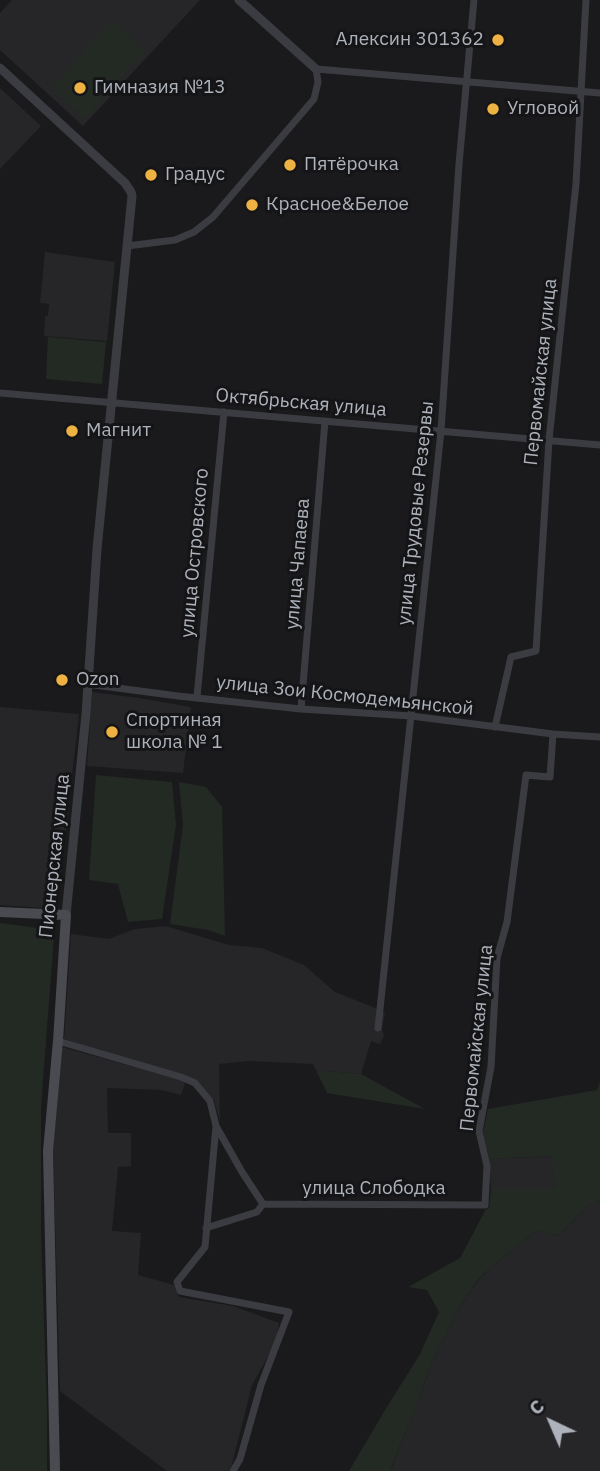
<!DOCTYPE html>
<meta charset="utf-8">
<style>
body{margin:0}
#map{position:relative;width:600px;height:1471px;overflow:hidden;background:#1a1a1c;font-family:"IBM Plex Sans",sans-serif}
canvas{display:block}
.north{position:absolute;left:516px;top:1387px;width:70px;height:70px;-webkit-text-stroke:5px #151517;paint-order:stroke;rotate:316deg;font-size:19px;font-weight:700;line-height:28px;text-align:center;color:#adb2bb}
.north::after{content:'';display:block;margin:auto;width:24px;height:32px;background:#adb2bb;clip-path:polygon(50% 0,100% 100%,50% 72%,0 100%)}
</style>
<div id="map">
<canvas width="600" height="1471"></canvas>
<div class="north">С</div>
</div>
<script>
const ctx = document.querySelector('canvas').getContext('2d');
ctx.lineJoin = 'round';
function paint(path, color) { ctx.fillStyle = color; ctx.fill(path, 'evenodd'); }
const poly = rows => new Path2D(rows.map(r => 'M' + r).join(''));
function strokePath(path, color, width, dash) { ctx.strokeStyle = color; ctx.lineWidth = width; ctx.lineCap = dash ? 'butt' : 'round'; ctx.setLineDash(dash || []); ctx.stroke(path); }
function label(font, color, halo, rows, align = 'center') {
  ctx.font = font + ' "IBM Plex Sans",sans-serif'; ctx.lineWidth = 6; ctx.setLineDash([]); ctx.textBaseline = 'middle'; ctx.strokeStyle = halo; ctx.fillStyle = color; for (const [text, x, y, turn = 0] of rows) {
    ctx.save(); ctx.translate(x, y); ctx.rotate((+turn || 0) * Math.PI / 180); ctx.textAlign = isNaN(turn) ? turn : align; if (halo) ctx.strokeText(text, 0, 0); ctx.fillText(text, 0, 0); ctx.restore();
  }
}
paint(poly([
 [12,0,200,0,83,126,0,50,0,13],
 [0,88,41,126,0,169],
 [45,252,115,262,107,341,44,336,45,316,48,316,49,304,40,303],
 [92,692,139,698,191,707,183,773,87,766],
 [0,707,79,714,57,909,0,905],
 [166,926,229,945,262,948,304,965,335,992,385,1012,382,1029,384,1036,380,1044,371,1041,361,1074,316,1070,313,1064,249,1061,219,1064,220,1122,214,1100,197,1081,64,1039,71,934,109,939,135,929],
 [62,1047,181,1080,185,1084,181,1095,162,1090,107,1088,108,1133,131,1133,131,1166,118,1167,112,1231,141,1233,138,1275,174,1285,179,1297,233,1306,279,1323,275,1344,252,1385,231,1468,227,1471,167,1471,60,1391,53,1150],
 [553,1156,555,1190,491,1189,489,1159],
 [600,1200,600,1471,395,1471,391,1469,423,1388,432,1361,458,1310,477,1282,490,1268,537,1230,558,1236,590,1203,596,1203]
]), '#262629');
paint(poly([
 [112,20,145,50,85,118,52,88],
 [48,337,106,342,102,384,46,379],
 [96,775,172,782,176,825,162,919,128,922,118,884,89,880],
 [179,782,206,787,222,807,225,936,208,930,170,924,183,825],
 [0,923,38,928,54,936,41,1107,41,1234,47,1409,47,1471,0,1471],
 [316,1070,361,1074,425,1109,327,1093],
 [600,1081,600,1200,596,1203,590,1203,558,1236,537,1230,490,1268,477,1281,458,1310,432,1361,419,1399,391,1468,395,1471,349,1471,385,1410,420,1354,439,1312,427,1290,408,1287,460,1258,486,1209,489,1208,491,1189,555,1189,552,1156,489,1159,483,1132,488,1109,597,1090]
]), '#222a23');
strokePath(poly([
 [127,246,175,240,194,232,213,217,314,99,318,82,316,69,600,93],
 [0,393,600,445],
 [87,684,178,696,301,709,411,716,553,734,600,737],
 [197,697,224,412],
 [301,709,325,421],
 [495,727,511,657,536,651,549,440,576,184,586,0],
 [378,1028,441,431,459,164,474,0],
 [58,1041,181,1077,195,1083,210,1101,216,1126,205,1247,177,1282,180,1291,289,1312,261,1385,240,1459,233,1471],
 [216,1126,242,1172,263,1204,485,1205,487,1166,479,1131,491,1067,497,958,507,922,526,775,550,777,553,734],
 [206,1228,257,1212,263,1204]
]), '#3b3c41', 7);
strokePath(poly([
 [239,0,316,69],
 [0,68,125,183,131,192,132,196,97,549,86,714,66,915]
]), '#3b3c41', 9);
strokePath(poly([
 [0,912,66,915,58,1041,48,1151,55,1471]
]), '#494b51', 10);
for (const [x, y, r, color] of [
 [498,40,7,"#edb241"],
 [80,88,7,"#edb241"],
 [493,109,7,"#edb241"],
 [290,165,7,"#edb241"],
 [151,175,7,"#edb241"],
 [252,205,7,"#edb241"],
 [72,431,7,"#edb241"],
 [62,680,7,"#edb241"],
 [112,732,7,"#edb241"]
]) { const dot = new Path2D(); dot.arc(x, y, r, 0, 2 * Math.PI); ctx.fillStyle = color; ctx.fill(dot); strokePath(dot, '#151517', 2.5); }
label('19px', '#adb2bb', '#151517', [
 ["Алексин 301362",484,40,"right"],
 ["Гимназия №13",94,88],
 ["Угловой",507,109],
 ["Пятёрочка",304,165],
 ["Градус",165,175],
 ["Красное&Белое",266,205],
 ["Магнит",86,431],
 ["Ozon",76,680],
 ["Спортиная",126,721],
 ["школа № 1",126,743]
], 'left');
label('19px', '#adb2bb', '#151517', [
 ["Первомайская улица",541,372,-84],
 ["Октябрьская улица",301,403,5],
 ["улица Трудовые Резервы",416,513,-84],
 ["улица Островского",195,553,-85],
 ["улица Чапаева",298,564,-85],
 ["улица Зои Космодемьянской",345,696,6],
 ["Пионерская улица",55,856,-84],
 ["Первомайская улица",477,1038,-84],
 ["улица Слободка",374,1189]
]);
</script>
